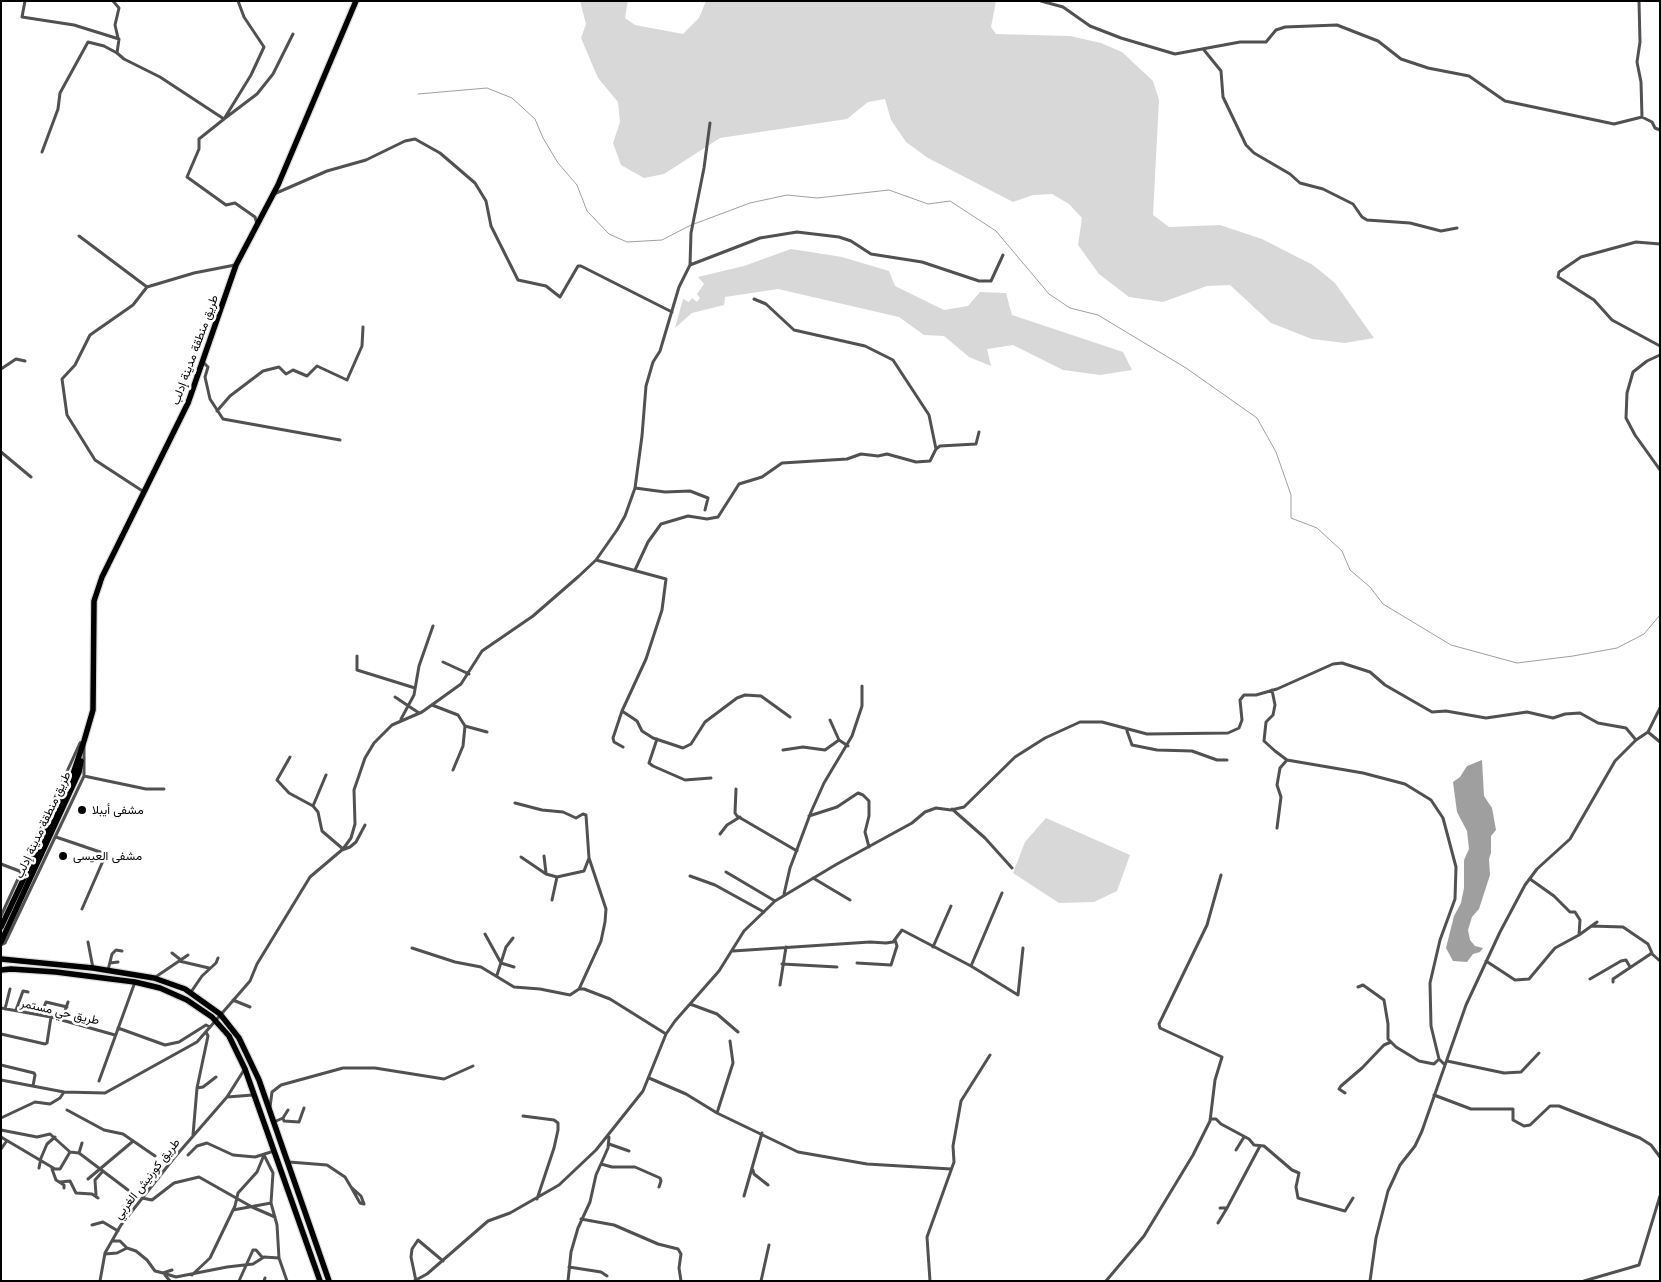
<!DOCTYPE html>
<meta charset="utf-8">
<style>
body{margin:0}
#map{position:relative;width:1661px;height:1282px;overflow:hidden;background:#fff;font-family:Inter,sans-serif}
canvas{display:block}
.frame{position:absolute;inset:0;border:2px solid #000;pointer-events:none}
</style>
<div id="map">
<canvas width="1661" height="1282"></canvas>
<div class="frame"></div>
</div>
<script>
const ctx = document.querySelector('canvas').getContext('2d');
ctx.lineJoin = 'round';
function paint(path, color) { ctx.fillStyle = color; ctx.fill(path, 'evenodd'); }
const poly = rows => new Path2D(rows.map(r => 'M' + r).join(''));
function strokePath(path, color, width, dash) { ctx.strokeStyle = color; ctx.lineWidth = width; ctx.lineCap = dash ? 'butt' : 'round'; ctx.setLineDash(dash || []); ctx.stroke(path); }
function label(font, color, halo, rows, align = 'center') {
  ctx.font = font + ' Inter,Vazirmatn,sans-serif'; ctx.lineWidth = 5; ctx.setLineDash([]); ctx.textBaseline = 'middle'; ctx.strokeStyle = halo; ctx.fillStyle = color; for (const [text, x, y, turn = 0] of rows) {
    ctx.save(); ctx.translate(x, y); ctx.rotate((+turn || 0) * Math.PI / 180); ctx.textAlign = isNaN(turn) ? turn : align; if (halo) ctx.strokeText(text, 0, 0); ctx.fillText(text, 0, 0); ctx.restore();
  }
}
paint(poly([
 [580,1,628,1,625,18,635,25,683,34,699,18,706,1,996,1,991,27,996,34,1070,36,1101,43,1122,52,1153,81,1159,100,1153,215,1169,227,1220,225,1262,239,1313,265,1335,283,1374,338,1345,343,1312,339,1271,323,1230,285,1207,286,1163,302,1129,297,1099,274,1078,245,1082,218,1069,204,1052,194,1033,195,1013,202,928,158,906,142,891,120,885,99,868,102,847,119,720,138,664,174,644,178,621,165,613,143,620,122,618,102,598,78,581,38,586,24],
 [791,249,842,257,889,271,895,286,944,310,968,306,980,292,1006,293,1012,315,1123,352,1132,370,1100,375,1063,370,1013,345,987,349,991,366,969,357,944,336,924,335,899,317,778,289,725,297,724,305,692,313,675,328,683,299,689,302,692,298,697,302,700,298,697,294,704,284,698,277,744,266],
 [1046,818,1130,855,1117,891,1094,902,1059,903,1013,873,1025,842]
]), '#d8d8d8');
paint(poly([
 [1482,760,1484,796,1492,808,1496,830,1491,836,1491,853,1489,859,1490,875,1479,909,1472,917,1468,930,1470,940,1475,946,1483,948,1480,952,1473,954,1467,962,1453,961,1446,948,1454,916,1461,903,1464,888,1464,860,1469,849,1467,831,1457,812,1453,782,1460,777,1467,766]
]), '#9f9f9f');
strokePath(poly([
 [418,94,487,88,512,98,535,119,543,138,558,163,577,185,587,211,609,234,627,242,662,240,691,225],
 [694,224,750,203,787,195,817,198,889,190,928,204,950,201,996,231,1049,294,1070,308,1098,315,1186,368,1257,418,1276,452,1291,495,1291,518,1317,528,1342,551,1350,570,1370,587,1383,604,1451,645,1517,663,1573,656,1617,648,1644,634,1660,615]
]), '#9f9f9f', 1);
const primary = poly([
 [1,927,73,774,84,741,93,710,94,601,102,577,188,403,236,265,278,185,356,1],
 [1,942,79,772,81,761],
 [1,959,93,968,154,978,185,989,220,1014,239,1038,259,1080,329,1281],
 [1,970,11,969,56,972,135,982,160,988,187,1000,212,1017,229,1036,245,1069,320,1281]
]);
strokePath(primary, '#dbdbdb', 8);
strokePath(poly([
 [25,1,22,17,74,25,119,39,117,53,124,59,160,77,224,119,257,94,273,74,293,34],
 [113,1,119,8,115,25,118,38],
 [238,1,244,17,264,47,251,75,224,119,199,139,199,149,187,177,226,205,235,203,255,217,257,224],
 [1041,1,1063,7,1090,26,1121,38,1175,54,1240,42,1266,42,1276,30,1285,27,1337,25,1378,41,1401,59,1428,68,1469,76,1505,101,1614,124,1642,117,1652,122,1655,128,1660,130],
 [1639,1,1640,42,1637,62,1641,82,1642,117],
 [1204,50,1221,71,1223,97,1246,145,1254,153,1290,174,1300,183,1323,189,1353,204,1362,217,1367,220,1410,223,1441,231,1457,228],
 [42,152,58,109,60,93,88,42,104,46,117,53],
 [274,194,327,171,366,160,405,141,415,139,440,153,475,183,486,201,491,226,518,280,546,286,560,297,578,266,581,266,672,312],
 [79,236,147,287],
 [1660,244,1636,242,1581,257,1559,272,1558,277,1594,300,1612,320,1660,346],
 [690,265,691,233,704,168,710,123],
 [754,299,766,304,794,330,865,346,893,360,929,415,936,449],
 [1660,355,1647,361,1633,372,1627,393,1626,418,1635,435,1660,470],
 [203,362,208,367,205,377,210,399,223,419,340,440],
 [1,369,16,359,25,361],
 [217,411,230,396,263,371,279,367,286,374,293,370,307,376,317,366,347,380,362,346,363,327],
 [1,452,31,477],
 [635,488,665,492,690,491,708,498,705,510],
 [144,492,95,460,67,415,62,379,75,365,90,335,133,305,147,287,194,273,235,265],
 [596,560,666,579,662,610,646,659,622,711,637,721,642,731,653,738,683,748,691,744,705,722,737,698,745,695,761,696,790,717],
 [635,570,648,542,661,524,688,516,707,519,718,517,739,484,762,477,782,463,847,459,861,454,878,456,887,454,916,462,930,461,936,449,940,446,976,444,979,432],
 [357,656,357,670,415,688],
 [443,662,469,674],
 [1272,690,1275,705,1273,715,1266,722,1264,741,1275,751,1287,760,1363,773,1405,784,1431,800,1443,818,1456,867,1455,899,1440,940,1430,983,1431,1026,1439,1059,1445,1065],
 [395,697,419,713],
 [432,705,458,715,465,726,463,746,453,770],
 [622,711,613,738,614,742,623,747],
 [401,719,414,695,419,666,433,626],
 [830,720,839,740],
 [465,726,487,732],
 [1127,731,1132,745,1157,750,1192,751,1217,760,1227,760],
 [1648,732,1660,742],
 [657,739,649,763,653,766,685,780,711,778],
 [783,750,803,747,825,750,839,740,848,746],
 [290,757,277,780,289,793,313,806,318,812,322,831,343,849],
 [84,776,146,789,164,789],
 [736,789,735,813,737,816,797,851],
 [515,803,542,810,563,812,576,818,583,814,586,815,589,858,606,909,605,922,601,941,579,989],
 [313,806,326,775],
 [952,809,985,838,1012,868],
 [809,816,837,807,858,793,863,795,869,801,869,816,865,832,869,847],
 [1277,828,1281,797,1277,785,1280,768,1287,760],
 [720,834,727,825,740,817],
 [56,837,106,854,82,909],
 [342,850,350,847,356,842,365,825],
 [544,856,546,873],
 [521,857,546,874,557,877,584,871,589,858],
 [1,864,22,872],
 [726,872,775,901],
 [690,876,715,885,764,912],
 [813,878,850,900],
 [1530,879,1554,896,1570,912,1575,912,1580,920,1579,935,1597,922],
 [784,894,790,868,811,812,824,783,852,736,862,706,862,686],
 [552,900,557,877],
 [1,916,80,743,83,742],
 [1591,926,1623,927,1648,944,1652,953,1613,979,1613,982],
 [485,934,501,963,514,967],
 [88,942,93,968],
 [1,945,5,943,84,776,84,745],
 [933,947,951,906],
 [412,948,455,962,481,967,514,987,540,989,570,995,579,989,584,989,610,999,666,1034],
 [733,951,870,942,886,943,893,942,902,930,971,966,1018,995,1023,948],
 [172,953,181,960],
 [1651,953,1660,961],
 [179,961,209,968],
 [1486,961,1515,980,1529,979,1555,948,1579,935],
 [110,963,118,962],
 [857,963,891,965,897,946,895,940],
 [782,964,837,967],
 [971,966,1002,893],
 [108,970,112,954,116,950,122,951],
 [497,975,506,947,513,938],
 [154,978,188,955],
 [1590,979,1621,961,1626,960,1630,967],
 [780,985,786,947],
 [1358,987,1363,985,1384,1000,1388,1024,1388,1039,1396,1047,1419,1061,1434,1064,1439,1059],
 [191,992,202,976,216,963,218,958],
 [233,1000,250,1007],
 [690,1004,717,1014,738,1032],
 [1,1008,51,1017,115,1035],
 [5,1009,10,989],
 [16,1010,23,991,28,992],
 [41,1015,46,1002,67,1007],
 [62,1020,68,1002],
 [118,1028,165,1045,179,1042,206,1025,210,1027],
 [1,1034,45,1044,47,1043,51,1017],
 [1447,1061,1504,1073,1521,1072,1539,1053],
 [1,1065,34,1073,35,1075,33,1086],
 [649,1078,686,1094,717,1113,798,1152,867,1164,951,1169],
 [1,1080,64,1092,105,1093,197,1042,250,981,257,964,310,877,343,849,351,838,355,824,354,790,365,758,374,743,392,725,422,712,461,684,482,651,533,616,579,576,596,560,617,530,625,516,635,488,642,436,646,386,653,362,660,351,679,287,690,265,760,238,797,232,839,237,851,241,871,254,922,262,979,281,991,281,1003,255],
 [99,1081,135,982],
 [197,1088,203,1087,216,1077],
 [1345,1093,1339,1089,1341,1086,1362,1068,1384,1045,1391,1042],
 [1434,1095,1471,1109,1513,1109,1513,1120,1524,1126,1530,1125,1550,1106,1559,1106,1640,1138,1651,1145,1660,1157],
 [227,1097,253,1095],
 [270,1107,272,1092,281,1085,343,1068,375,1068,444,1079,473,1066],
 [67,1110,104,1130,123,1134,155,1156],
 [717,1113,733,1063,730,1041],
 [523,1116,554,1120,558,1123,558,1130,554,1148,537,1199],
 [1,1118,35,1102,50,1104,60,1098,64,1092],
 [283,1118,284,1121,299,1122,304,1108],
 [1210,1119,1216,1119,1221,1124,1249,1139,1254,1145,1264,1146,1292,1170,1299,1173,1296,1187,1298,1198,1345,1211,1353,1198],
 [274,1122,283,1118,288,1110],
 [1,1130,37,1137,50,1134,70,1152],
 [193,1135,197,1088,208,1036,206,1032],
 [1,1137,55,1169,60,1169,70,1152,79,1153,128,1190],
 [609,1144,629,1151],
 [1,1149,6,1142],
 [1236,1150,1244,1137],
 [79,1153,82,1143],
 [188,1155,197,1146,207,1143,233,1155,255,1157,274,1151],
 [264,1155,273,1173,271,1203,277,1225,279,1258,287,1281],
 [289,1162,327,1165,345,1177,351,1187],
 [601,1164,612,1167,635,1167,660,1178,661,1181,659,1187],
 [39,1168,41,1158,47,1144,55,1137],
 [52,1169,56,1180,64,1185,64,1188],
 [753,1170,754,1174,768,1185],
 [88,1179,132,1142],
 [60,1182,70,1181,76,1193,92,1194,98,1198],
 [351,1187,361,1196,364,1204,360,1203,351,1187],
 [96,1195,95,1180,103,1171],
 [744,1196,762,1133],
 [142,1198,152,1200,174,1183,199,1177,252,1207,275,1217],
 [1220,1208,1227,1208,1260,1146],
 [233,1210,271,1203],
 [581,1219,614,1225,658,1244,678,1249,681,1254,679,1268,681,1281],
 [1218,1223,1227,1208],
 [92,1225,103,1222,118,1231],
 [112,1241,120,1241,127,1248,136,1251,147,1260,155,1271,163,1273,172,1270],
 [105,1254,117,1253,127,1248],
 [569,1267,601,1272,607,1276],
 [163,1273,176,1277,227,1267,253,1264,264,1257,279,1258],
 [165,1275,170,1281],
 [192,1275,210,1258,235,1206,238,1193,257,1172,264,1155],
 [100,1281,105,1253,121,1225,174,1158,227,1097,244,1070],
 [239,1281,253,1250,256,1250,262,1257],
 [264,1281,265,1278],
 [414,1281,427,1274,488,1221,510,1213,559,1185,596,1150,643,1091,666,1034,675,1021,719,971,744,931,775,901,837,864,912,823,925,812,936,808,951,810,964,807,1015,757,1045,738,1080,722,1102,722,1147,734,1228,733,1239,728,1242,720,1240,700,1244,695,1256,695,1277,689,1333,664,1342,663,1370,672,1385,685,1432,712,1446,711,1486,718,1527,712,1553,718,1565,714,1580,713,1598,723,1626,728,1636,740],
 [416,1281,411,1257,412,1249,418,1240,443,1261],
 [568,1281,571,1252,578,1228,590,1202,596,1175,608,1148,609,1137],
 [761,1281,769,1245],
 [930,1281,927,1237,954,1162,953,1146,961,1101,990,1055],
 [1106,1281,1144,1236,1193,1155,1210,1121,1215,1080,1222,1057,1160,1028,1159,1024,1207,925,1221,875],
 [1370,1281,1376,1238,1388,1191,1400,1165,1415,1146,1422,1131,1466,1005,1500,932,1525,885,1537,869,1570,839,1615,761,1636,740,1648,732,1660,708],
 [1584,1281,1639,1265,1660,1196]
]), '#515151', 3);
strokePath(primary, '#000', 5.5);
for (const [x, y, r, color] of [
 [82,810,5,"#000"],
 [63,856,5,"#000"]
]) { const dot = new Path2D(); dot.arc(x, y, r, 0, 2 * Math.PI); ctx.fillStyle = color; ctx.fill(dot); strokePath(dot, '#fff', 2); }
label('12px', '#000', '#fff', [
 ["طريق منطقة مدينة إدلب",195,350,-70],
 ["طريق منطقة مدينة إدلب",43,825,-65],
 ["طريق حي مستمر",60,1012,13],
 ["طريق كورنيش الغربي",147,1179,-52]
]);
label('12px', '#000', '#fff', [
 ["مشفى أيبلا",92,810],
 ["مشفى العيسى",73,856]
], 'left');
</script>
